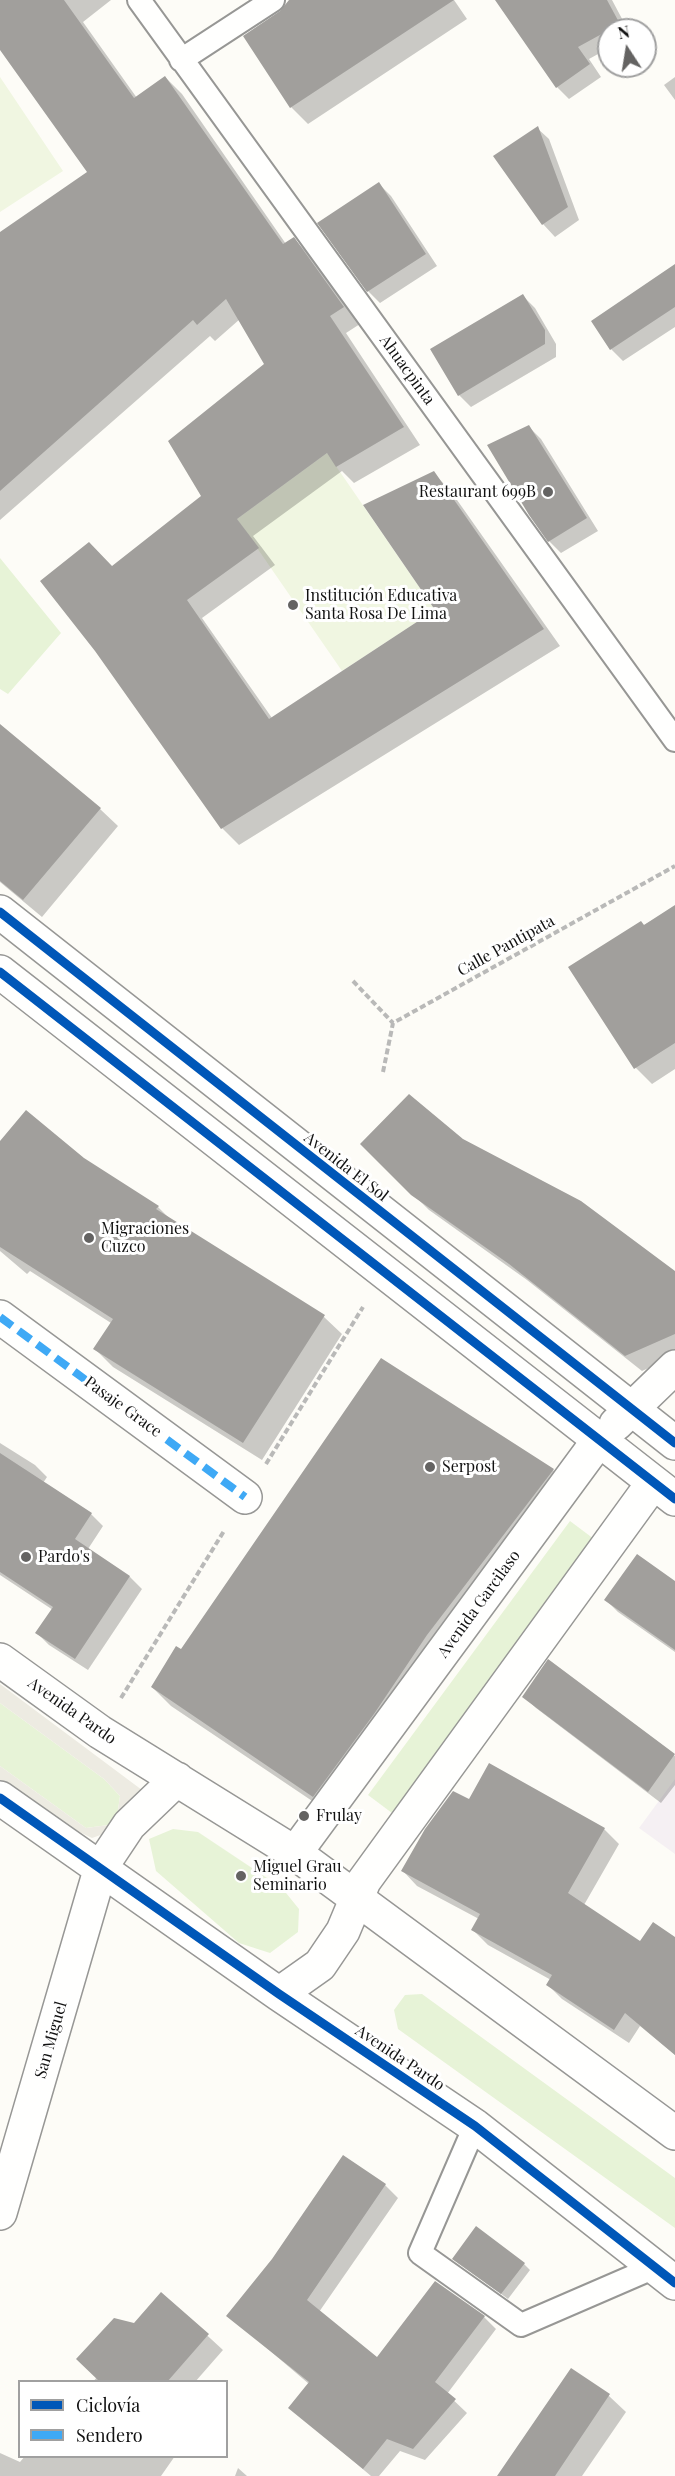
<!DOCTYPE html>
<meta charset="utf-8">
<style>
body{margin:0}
#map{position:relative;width:675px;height:2476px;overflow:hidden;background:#fdfcf7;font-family:"Playfair Display",serif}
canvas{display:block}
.legend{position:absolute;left:18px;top:2380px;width:210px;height:78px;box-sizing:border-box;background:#fff;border:2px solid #a0a0a0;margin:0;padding:8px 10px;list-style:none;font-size:18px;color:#111}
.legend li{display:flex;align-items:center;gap:12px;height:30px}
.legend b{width:30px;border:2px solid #a0a0a0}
.north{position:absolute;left:597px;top:18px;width:60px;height:60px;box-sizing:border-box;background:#fff;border:2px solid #a0a0a0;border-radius:50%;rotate:348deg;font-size:16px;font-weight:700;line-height:24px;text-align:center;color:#111}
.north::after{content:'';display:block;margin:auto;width:21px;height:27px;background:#646362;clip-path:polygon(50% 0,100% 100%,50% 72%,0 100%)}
</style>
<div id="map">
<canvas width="675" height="2476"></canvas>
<ul class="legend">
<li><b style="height:8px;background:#0057b8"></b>Ciclovía</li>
<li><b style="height:8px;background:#3fa9f5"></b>Sendero</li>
</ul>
<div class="north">N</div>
</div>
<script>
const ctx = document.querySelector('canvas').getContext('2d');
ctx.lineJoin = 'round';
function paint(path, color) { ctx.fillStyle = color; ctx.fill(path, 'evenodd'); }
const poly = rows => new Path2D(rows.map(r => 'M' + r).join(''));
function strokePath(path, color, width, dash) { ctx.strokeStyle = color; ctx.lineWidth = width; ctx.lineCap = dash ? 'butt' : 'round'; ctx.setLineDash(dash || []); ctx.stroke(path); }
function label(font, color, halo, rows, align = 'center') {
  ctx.font = font + ' "Playfair Display",serif'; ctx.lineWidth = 6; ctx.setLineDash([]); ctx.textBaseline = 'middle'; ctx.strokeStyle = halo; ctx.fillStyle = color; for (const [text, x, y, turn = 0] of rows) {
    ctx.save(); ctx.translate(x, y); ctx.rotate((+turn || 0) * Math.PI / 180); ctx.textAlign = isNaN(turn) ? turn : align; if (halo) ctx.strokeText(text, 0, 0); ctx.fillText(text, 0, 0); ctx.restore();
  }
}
paint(poly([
 [675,1779,675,1854,639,1828]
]), '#f5f0f3');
paint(poly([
 [0,558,61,633,8,694,0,689],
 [570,1521,598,1542,396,1816,368,1795],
 [0,1703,104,1779,120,1796,116,1824,86,1828,0,1766],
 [173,1829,198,1832,282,1888,299,1909,298,1932,270,1953,239,1943,156,1871,149,1839],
 [422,1994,675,2178,675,2228,398,2029,394,2010,405,1995]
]), '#e7f3d7');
paint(poly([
 [0,77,63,171,0,212],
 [327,453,435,610,342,671,237,519]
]), '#f0f6e1');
paint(poly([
 [0,1684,142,1790,129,1825,92,1838,44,1815,0,1784,0,1766,86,1828,116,1824,120,1796,104,1779,0,1703]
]), '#edebe2');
paint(poly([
 [0,0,111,0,83,22,137,98,165,77,182,94,286,244,294,239,311,256,360,324,346,333,420,445,354,483,342,471,253,536,275,565,202,618,272,718,437,611,433,473,450,490,560,646,239,845,222,828,112,568,203,497,266,364,240,319,215,341,210,336,0,520,0,234,90,172,0,47],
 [292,0,454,0,467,19,308,124,291,107,281,12],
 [520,0,612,0,628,30,609,30,609,48,589,59,601,77,569,99,557,87],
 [675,77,675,100,664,85],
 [537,128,549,139,579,220,555,237,543,224,495,156],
 [379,184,391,196,437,266,380,303,368,291],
 [675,269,675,327,623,361,611,349],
 [523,296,535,308,556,344,556,357,471,407,459,395],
 [528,426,541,439,598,531,561,553,549,541],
 [0,727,100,809,118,826,42,917,0,882],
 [675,907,675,1069,652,1084,636,1068,570,968],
 [0,1143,83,1160,158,1207,171,1220,324,1317,342,1334,262,1460,113,1367,95,1349,111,1323,30,1271,27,1274,0,1251],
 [362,1144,675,1273,675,1356,642,1371,527,1280,429,1210],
 [381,1360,553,1470,572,1489,333,1815,171,1706,152,1687,182,1652],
 [0,1443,35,1465,47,1477,43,1483,91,1514,103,1526,88,1549,130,1577,142,1589,88,1670,49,1645,37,1633,53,1610,0,1575],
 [675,1582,675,1652,618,1612,606,1600],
 [549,1661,675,1756,675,1785,661,1803,536,1708,524,1696],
 [469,1801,604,1829,619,1844,584,1905,640,1943,675,1953,675,2055,640,2026,629,2043,562,1999,547,1984,551,1980,488,1945,473,1930,479,1919,417,1886,403,1871],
 [343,2157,385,2185,398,2198,319,2312,377,2360,484,2317,496,2329,447,2394,467,2413,425,2460,400,2451,379,2476,371,2476,290,2408,309,2384,228,2315,273,2260],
 [454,2259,524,2264,530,2270,508,2299],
 [162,2294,223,2350,195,2382,93,2382],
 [571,2370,609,2396,626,2412,582,2476,499,2476],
 [0,2453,20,2462,25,2456,175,2456,161,2476,0,2476],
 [238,2468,247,2476,235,2476]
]), '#0003');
paint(poly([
 [0,0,64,0,134,98,165,76,283,244,294,237,344,307,330,316,404,427,336,467,327,453,237,519,259,548,187,600,269,719,435,610,363,505,434,471,544,629,221,829,95,651,40,581,89,542,112,566,201,496,168,441,264,364,226,299,197,325,193,320,0,491,0,232,87,172,0,50],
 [289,0,454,0,290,108,243,36,280,11],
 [495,0,607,0,620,24,578,47,590,64,556,88],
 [538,126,568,207,542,225,493,156],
 [379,182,426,254,367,292,317,223],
 [675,264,675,307,610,350,591,321],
 [523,294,545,330,545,344,458,396,430,349],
 [529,425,587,518,548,542,529,515,487,445],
 [0,724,101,808,23,900,0,881],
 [675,905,675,1043,634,1069,568,967,641,921,644,925],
 [409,1094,463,1139,581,1201,675,1271,675,1334,625,1356,509,1264,411,1195,360,1144],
 [26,1110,84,1158,159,1206,156,1209,325,1315,243,1443,93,1349,113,1319,0,1247,0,1141],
 [381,1358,554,1469,427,1635,374,1714,313,1797,151,1687,176,1646,181,1649],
 [0,1453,92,1513,75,1539,130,1576,75,1659,35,1633,53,1607,0,1572],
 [637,1554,675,1581,675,1650,604,1600],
 [548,1659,675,1754,648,1792,522,1697],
 [489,1763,605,1828,568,1893,640,1941,653,1922,675,1937,675,2055,625,2013,614,2030,546,1985,552,1975,471,1930,480,1914,401,1871,425,1829,453,1791,469,1799],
 [343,2155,386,2184,307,2300,377,2357,435,2281,485,2316,435,2382,456,2399,413,2449,387,2439,363,2469,288,2408,309,2382,226,2316,272,2259],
 [476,2226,525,2263,501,2294,452,2259],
 [161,2292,209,2334,167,2382,100,2382,76,2359,114,2318,134,2323],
 [571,2368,610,2394,555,2476,497,2476]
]), '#a19f9c');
const service = poly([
 [139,0,675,740],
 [181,60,273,0],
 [475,2126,420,2253,521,2325,655,2267]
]);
const pedestrian = poly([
 [0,1317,245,1497]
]);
const minor = poly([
 [0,1660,100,1732,295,1853,675,2133],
 [0,1798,279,1994,475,2126,675,2283],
 [295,1853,599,1440],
 [279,1994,320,1965,343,1931,364,1881,653,1483],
 [0,2213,101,1867,129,1825,177,1779]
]);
const tertiary = poly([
 [0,912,675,1443],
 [0,972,675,1499],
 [616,1424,675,1367]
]);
strokePath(service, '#979795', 26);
strokePath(pedestrian, '#979795', 36);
strokePath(minor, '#979795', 36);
strokePath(tertiary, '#979795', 36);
strokePath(poly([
 [353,981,393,1023],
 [383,1072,393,1023,675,866],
 [266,1464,363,1307],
 [121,1698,224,1531]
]), '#b9b9b8', 4, [6, 3]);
strokePath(service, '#fffffe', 22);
strokePath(pedestrian, '#fffffe', 33);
strokePath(minor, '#fffffe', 33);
strokePath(tertiary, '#fffffe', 33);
strokePath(poly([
 [0,1317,245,1497]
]), '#3fa9f5', 8, [15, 8]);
strokePath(poly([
 [0,912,675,1443],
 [0,972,675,1499],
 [0,1798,279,1994,475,2126,675,2283]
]), '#0057b8', 9);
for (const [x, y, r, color] of [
 [548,492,6,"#646362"],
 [293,605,6,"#646362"],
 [89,1238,6,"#646362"],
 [430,1467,6,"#646362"],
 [26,1557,6,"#646362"],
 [304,1816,6,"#646362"],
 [241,1876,6,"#646362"]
]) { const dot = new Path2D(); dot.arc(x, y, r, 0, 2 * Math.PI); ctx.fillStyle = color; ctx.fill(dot); strokePath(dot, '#fff', 2); }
label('16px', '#111', '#fff', [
 ["Ahuacpinta",407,370,54],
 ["Calle Pantipata",506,946,-29],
 ["Avenida El Sol",346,1167,38],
 ["Pasaje Grace",123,1407,36],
 ["Avenida Garcilaso",479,1604,-54],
 ["Avenida Pardo",72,1711,35],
 ["San Miguel",51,2040,-74],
 ["Avenida Pardo",400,2058,34]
]);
label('16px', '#111', '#fff', [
 ["Restaurant 699B",536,492,"right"],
 ["Institución Educativa",305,596],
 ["Santa Rosa De Lima",305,614],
 ["Migraciones",101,1229],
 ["Cuzco",101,1247],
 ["Serpost",442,1467],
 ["Pardo's",38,1557],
 ["Frulay",316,1816],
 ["Miguel Grau",253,1867],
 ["Seminario",253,1885]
], 'left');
</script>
